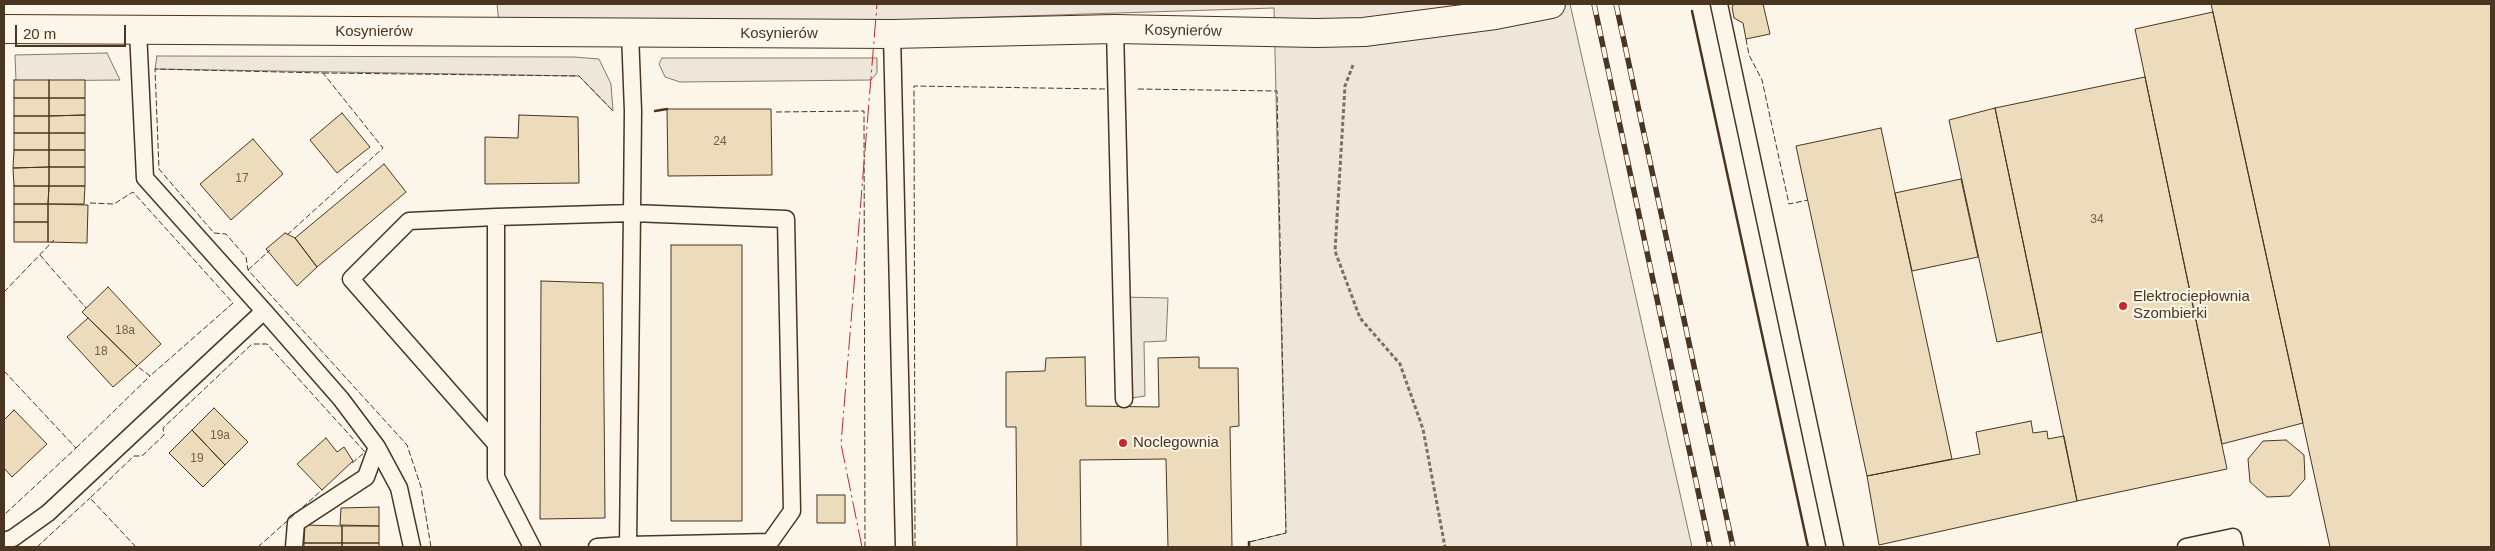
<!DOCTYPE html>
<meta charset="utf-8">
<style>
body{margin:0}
#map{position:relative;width:2495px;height:551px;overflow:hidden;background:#fbf6e9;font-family:Arial,sans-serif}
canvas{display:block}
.frame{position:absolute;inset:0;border:5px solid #4a3520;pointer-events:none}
.scale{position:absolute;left:15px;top:25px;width:111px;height:22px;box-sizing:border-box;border:2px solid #4a3520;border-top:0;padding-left:6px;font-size:15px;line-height:18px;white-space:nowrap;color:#4a3520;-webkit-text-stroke:4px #fbf6e9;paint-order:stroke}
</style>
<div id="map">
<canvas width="2495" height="551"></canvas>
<div class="frame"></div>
<div class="scale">20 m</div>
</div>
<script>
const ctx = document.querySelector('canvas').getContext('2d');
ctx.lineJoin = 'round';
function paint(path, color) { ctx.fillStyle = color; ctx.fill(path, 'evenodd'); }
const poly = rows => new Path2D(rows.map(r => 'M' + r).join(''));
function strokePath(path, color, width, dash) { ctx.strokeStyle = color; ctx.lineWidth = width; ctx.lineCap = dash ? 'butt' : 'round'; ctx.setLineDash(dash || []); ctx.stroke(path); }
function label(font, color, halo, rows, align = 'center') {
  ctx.font = font + ' Arial,sans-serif'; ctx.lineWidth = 4; ctx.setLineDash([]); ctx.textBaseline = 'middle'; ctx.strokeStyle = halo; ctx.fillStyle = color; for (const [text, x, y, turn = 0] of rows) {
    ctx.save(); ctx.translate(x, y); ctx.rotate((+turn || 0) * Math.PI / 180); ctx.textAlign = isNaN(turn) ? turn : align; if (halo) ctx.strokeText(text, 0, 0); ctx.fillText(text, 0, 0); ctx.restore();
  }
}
const green = poly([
 [497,4,1570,4,1692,547,1249,547,1249,542,1286,533,1274,8,930,19,908,34,500,33,497,4],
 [107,53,120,80,16,81,15,55,107,53],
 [157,56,574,57,599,59,611,84,613,111,579,76,155,69,157,56],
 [662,58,877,58,877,73,871,80,680,82,665,77,659,64,662,58]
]);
paint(green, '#ede6d9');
strokePath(green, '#887966', 1);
const parking = poly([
 [1122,297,1168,298,1166,341,1144,342,1145,396,1124,399,1122,297]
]);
paint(parking, '#ede7d9');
strokePath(parking, '#887966', 1);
const building = poly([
 [1734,4,1763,4,1770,34,1746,39,1743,23,1734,18,1732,7,1734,4],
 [2211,4,2491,4,2491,547,2330,547,2211,4],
 [2213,12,2303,423,2222,444,2135,29,2213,12],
 [2145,77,2227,469,2077,501,1995,108,2145,77],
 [14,80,49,80,49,98,14,98,14,80],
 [49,80,85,80,85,98,49,98,49,80],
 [14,98,49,98,49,116,14,116,14,98],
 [49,98,85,98,85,115,49,116,49,98],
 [1995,108,2042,332,1997,342,1949,120,1995,108],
 [667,109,771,109,772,175,668,176,667,109],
 [342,113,370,147,337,173,310,140,342,113],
 [85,115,85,133,49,133,49,116,85,115],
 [519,115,578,117,579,183,485,184,485,137,518,138,519,115],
 [14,116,49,116,49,133,14,133,14,116],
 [1881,128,1952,459,1867,476,1796,146,1881,128],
 [14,133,49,133,49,150,14,150,14,133],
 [49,133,85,133,85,150,49,150,49,133],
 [253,139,283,174,231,220,200,184,253,139],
 [14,150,49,150,49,167,13,168,14,150],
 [49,150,85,150,85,167,49,167,49,150],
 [384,164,406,192,317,267,295,238,384,164],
 [49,167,85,167,85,186,49,186,49,167],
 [49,167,49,186,14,186,13,168,49,167],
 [1961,179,1978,257,1912,271,1895,193,1961,179],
 [14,186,49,186,48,204,14,204,14,186],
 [49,186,85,186,84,204,48,204,49,186],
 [14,204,48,204,48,222,14,222,14,204],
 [48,204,88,205,87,243,48,242,48,204],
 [14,222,48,222,48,242,14,242,14,222],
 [285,233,295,238,317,267,297,286,266,249,285,233],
 [671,245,742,245,742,521,671,521,671,245],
 [541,281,603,283,605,518,540,519,541,281],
 [108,287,161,344,137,366,82,312,108,287],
 [88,318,137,366,113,387,67,337,88,318],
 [1085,357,1086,406,1159,407,1158,358,1199,357,1199,368,1238,368,1239,426,1230,427,1232,547,1168,547,1166,459,1080,460,1081,547,1017,547,1016,427,1006,427,1006,372,1045,371,1046,358,1085,357],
 [214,408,248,442,225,465,192,430,214,408],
 [14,410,47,444,12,477,4,468,4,420,14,410],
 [2031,421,2033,433,2047,431,2048,439,2064,436,2077,501,1879,545,1867,476,1980,454,1976,432,2031,421],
 [192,430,225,465,203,487,169,453,192,430],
 [326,438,337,452,344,447,353,461,322,490,297,464,326,438],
 [2286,440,2304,455,2305,479,2290,496,2267,497,2250,482,2248,459,2263,441,2286,440],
 [817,495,845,495,845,523,817,523,817,495],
 [379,507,379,526,340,525,341,508,379,507],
 [305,525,342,526,342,543,304,543,305,525],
 [342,526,379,526,379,543,342,543,342,526],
 [304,543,342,543,342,547,304,547,304,543],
 [342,543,379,543,379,547,342,547,342,543]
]);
paint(building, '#ecdcbc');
strokePath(building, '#4a3520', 1);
const service = poly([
 [1719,4,1835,547],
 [1115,29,1124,399],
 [892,34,904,547],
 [264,311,341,399,377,447,366,477,296,523,294,547],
 [496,444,351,279,409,221,496,217],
 [377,447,399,488,412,547],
 [4,541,13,538,48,513,264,311,145,178,138,31],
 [532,547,496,477,496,217,632,213,786,219,792,511,770,542,628,545,632,213,633,111,630,33],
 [597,547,628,545],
 [2186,547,2233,537,2235,547]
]);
const minor = poly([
 [4,29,892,34,1115,29,1316,33,1364,32,1495,15,1551,4]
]);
strokePath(service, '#4a3520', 19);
strokePath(minor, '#4a3520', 30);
strokePath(poly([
 [1353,65,1345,86,1335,251,1360,318,1400,364,1423,429,1445,547]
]), '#7f6f5c', 3, [4, 2.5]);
strokePath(service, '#fbf6e9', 16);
strokePath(minor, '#fbf6e9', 28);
const rail = poly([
 [1594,4,1710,547],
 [1616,4,1733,547]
]);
strokePath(rail, '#4a3520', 5.5);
strokePath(rail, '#fbf6e9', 4, [11]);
strokePath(poly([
 [1746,39,1749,55,1762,80,1789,204,1808,200],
 [323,73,579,76,613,111],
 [1138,89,1277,91,1286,533,1249,542],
 [776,112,864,111,865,547],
 [90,203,114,204,133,192,233,303,150,376,137,366],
 [287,235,383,148,323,73,155,69,159,169,214,233,226,234,246,257,248,270,407,445,421,487,431,547],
 [40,255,86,308],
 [248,270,270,250],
 [4,292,54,240],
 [4,371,76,448,4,515],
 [76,448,150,376],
 [37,547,90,498],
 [136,547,90,498,134,456,142,456,164,435,163,428,252,344,267,344,365,452,351,464],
 [258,547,323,489],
 [915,547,914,86,1105,89]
]), '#4a3520', 1, [6, 2.5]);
strokePath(poly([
 [1692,11,1808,547],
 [655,111,667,109],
 [1249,542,1249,547]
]), '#4a3520', 2.5);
strokePath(poly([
 [862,547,841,444,877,4]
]), '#c62828', 1, [18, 4, 2.5, 4]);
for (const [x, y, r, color] of [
 [2123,306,5,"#c62828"],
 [1123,443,5,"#c62828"]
]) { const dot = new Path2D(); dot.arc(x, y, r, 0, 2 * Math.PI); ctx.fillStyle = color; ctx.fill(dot); strokePath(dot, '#fbf6e9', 2); }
label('12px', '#725f47', null, [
 ["24",720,142],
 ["17",242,179],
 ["34",2097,220],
 ["18a",125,331],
 ["18",101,352],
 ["19a",220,436],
 ["19",197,459]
]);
label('15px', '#4a3520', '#fbf6e9', [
 ["Kosynierów",1183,31,1],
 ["Kosynierów",374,32],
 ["Kosynierów",779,34]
]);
label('15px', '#4a3520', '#fbf6e9', [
 ["Elektrociepłownia",2133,297],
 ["Szombierki",2133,314],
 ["Noclegownia",1133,443]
], 'left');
</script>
